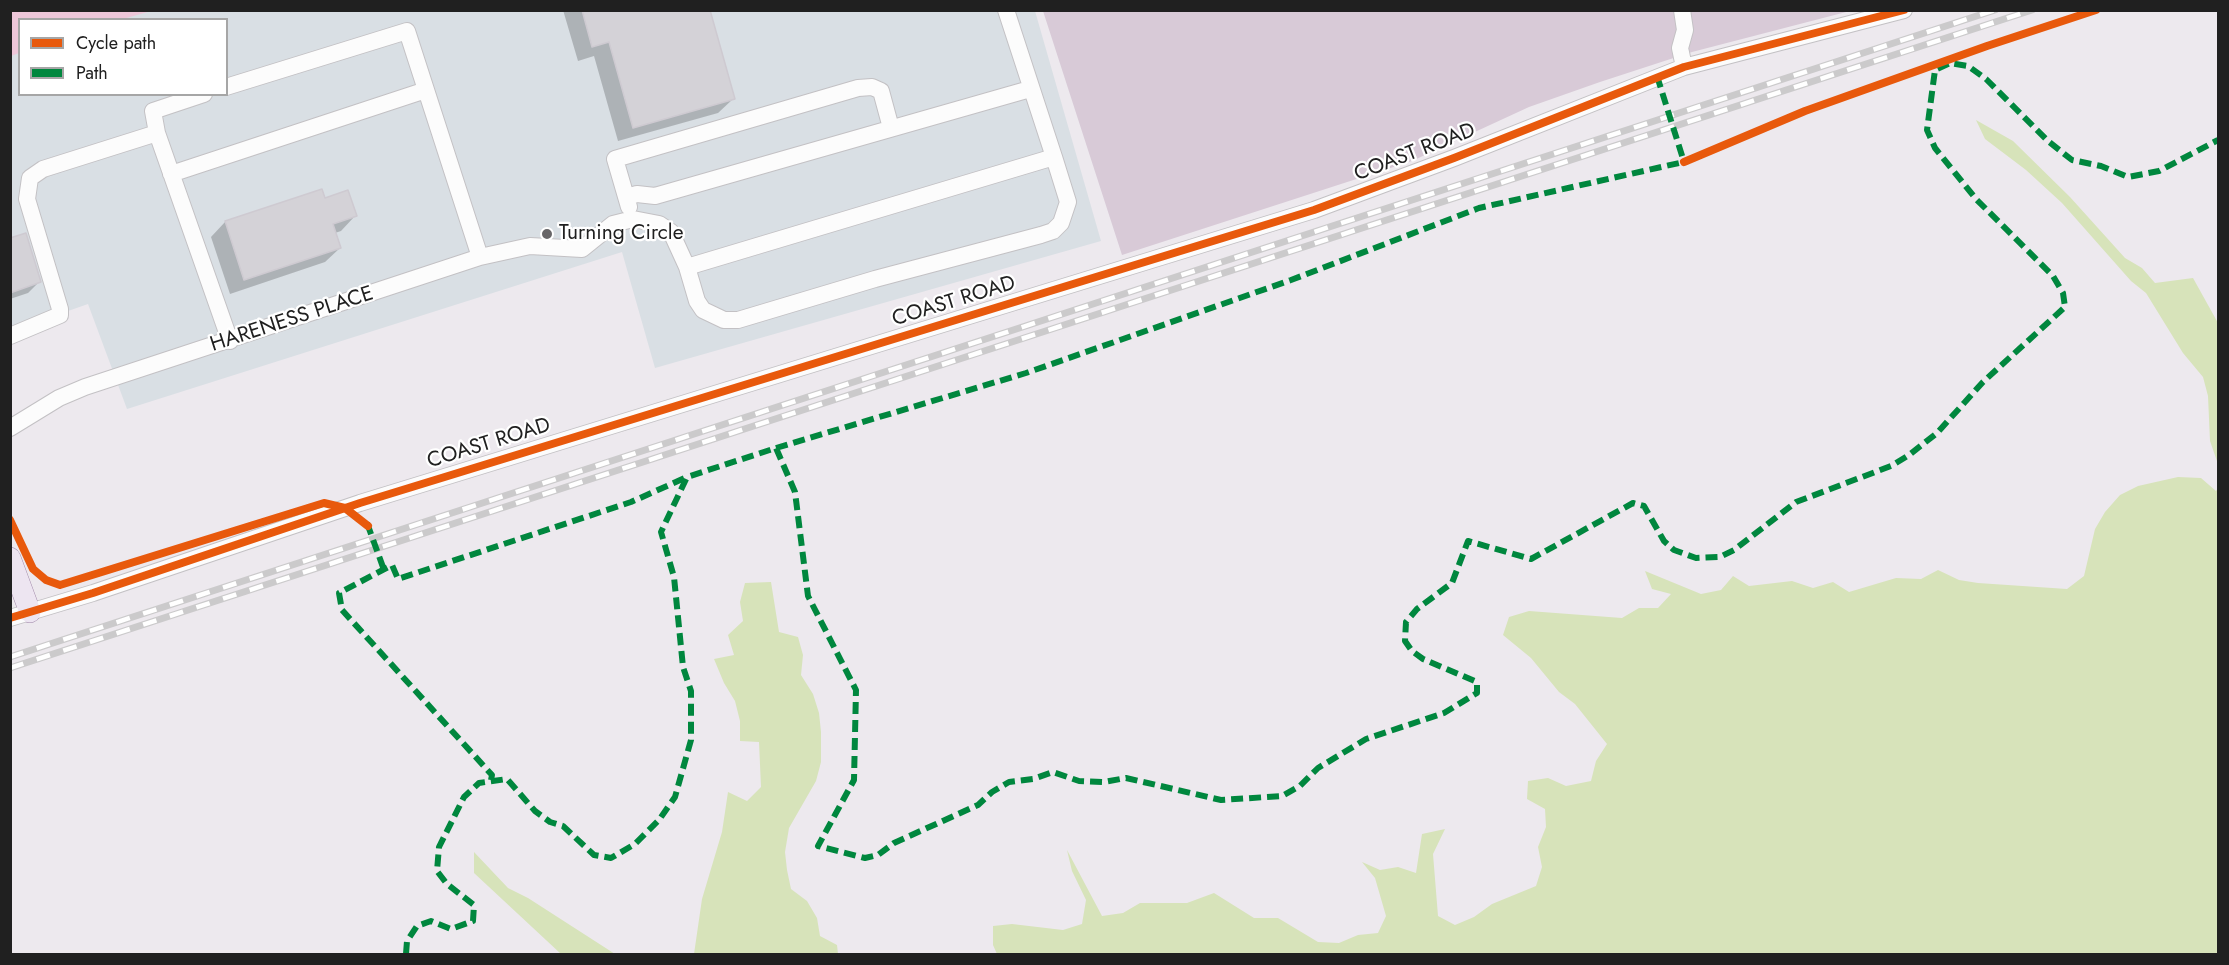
<!DOCTYPE html>
<style>
body{margin:0}
#map{position:relative;width:2229px;height:965px;overflow:hidden;background:#ede9ee;font-family:Jost,sans-serif}
canvas{display:block}
.frame{position:absolute;inset:0;border:12px solid #202020;pointer-events:none}
.legend{position:absolute;left:18px;top:18px;width:210px;height:78px;box-sizing:border-box;background:#fff;border:2px solid #a6a6a6;margin:0;padding:8px 10px;list-style:none;font-size:18px;color:#202020}
.legend li{display:flex;align-items:center;gap:12px;height:30px}
.legend b{width:30px;border:2px solid #a6a6a6}
</style>
<div id="map">
<canvas width="2229" height="965"></canvas>
<div class="frame"></div>
<ul class="legend">
<li><b style="height:8px;background:#e8590c"></b>Cycle path</li>
<li><b style="height:8px;background:#00873e"></b>Path</li>
</ul>
</div>
<script>
const ctx = document.querySelector('canvas').getContext('2d');
ctx.lineJoin = 'round';
function paint(path, color) { ctx.fillStyle = color; ctx.fill(path, 'evenodd'); }
const poly = rows => new Path2D(rows.map(r => 'M' + r).join(''));
function strokePath(path, color, width, dash) { ctx.strokeStyle = color; ctx.lineWidth = width; ctx.lineCap = dash ? 'butt' : 'round'; ctx.setLineDash(dash || []); ctx.stroke(path); }
function label(font, color, halo, rows, align = 'center') {
  ctx.font = font + ' Jost,sans-serif'; ctx.lineWidth = 4.5; ctx.setLineDash([]); ctx.textBaseline = 'middle'; ctx.strokeStyle = halo; ctx.fillStyle = color; for (const [text, x, y, turn = 0] of rows) {
    ctx.save(); ctx.translate(x, y); ctx.rotate((+turn || 0) * Math.PI / 180); ctx.textAlign = isNaN(turn) ? turn : align; if (halo) ctx.strokeText(text, 0, 0); ctx.fillText(text, 0, 0); ctx.restore();
  }
}
paint(poly([
 [10,11,1035,11,1101,241,655,368,622,252,127,409,88,304,11,331],
 [20,20,226,20,226,94,20,94]
]), '#d9dfe4');
paint(poly([
 [1043,11,1850,11,1692,52,1600,82,1529,107,1412,161,1122,255]
]), '#d8cad7');
paint(poly([
 [11,10,151,10,151,11,123,19,20,20,19,53,11,56]
]), '#edc6d8');
paint(poly([
 [1976,120,2013,141,2070,197,2125,258,2142,268,2155,283,2193,278,2218,323,2218,464,2210,441,2208,396,2203,377,2183,353,2146,293,2131,281,2062,203,2026,170,1985,139],
 [2178,477,2201,478,2216,491,2218,488,2218,954,997,954,993,945,993,926,1012,924,1063,930,1082,924,1086,900,1072,871,1067,850,1102,916,1123,913,1140,903,1187,903,1214,893,1254,918,1278,918,1318,942,1339,943,1358,935,1378,933,1386,916,1375,878,1362,862,1380,870,1398,867,1416,873,1422,834,1445,829,1433,854,1438,916,1455,925,1474,917,1492,904,1536,886,1542,867,1538,847,1546,827,1545,809,1527,799,1528,781,1548,778,1566,786,1591,781,1596,761,1607,744,1575,704,1559,692,1531,658,1503,635,1509,617,1529,611,1622,618,1639,608,1658,608,1671,594,1652,589,1645,571,1701,594,1721,590,1733,576,1749,586,1792,581,1813,588,1833,582,1849,592,1896,578,1921,579,1938,570,1959,580,1978,583,2067,589,2084,576,2095,529,2105,512,2120,495,2138,486],
 [771,582,779,632,798,637,803,655,801,675,813,694,819,713,821,732,821,762,816,781,789,828,785,852,787,870,791,889,807,901,817,918,820,936,837,945,838,954,694,954,702,899,722,832,728,792,747,801,761,787,759,742,740,741,740,721,735,701,724,683,714,659,734,655,728,635,743,621,740,602,745,583],
 [474,852,508,888,528,898,615,954,561,954,474,873]
]), '#d7e3ba');
paint(poly([
 [563,10,708,10,733,99,718,113,618,141,594,56,578,61],
 [321,191,324,200,355,216,341,231,335,233,340,248,325,262,230,294,211,237,225,222],
 [10,240,39,282,28,293,10,299]
]), '#0003');
const building = poly([
 [582,10,710,10,735,99,633,128,609,42,592,47,582,10],
 [322,189,325,198,348,190,357,216,333,224,341,248,244,280,225,221,322,189],
 [26,233,41,282,10,293,10,238,26,233]
]);
paint(building, '#d4d2d7');
strokePath(building, '#cecad1', 1.5);
const minor = poly([
 [1682,10,1685,30,1680,48,1684,67],
 [226,87,407,31,480,257],
 [204,94,153,111,157,133,230,341],
 [171,174,426,90],
 [626,197,637,194,655,196,1030,89],
 [629,207,615,159,858,88,872,87,881,91,891,128],
 [687,267,697,301,703,310,724,320,738,320,875,279,1041,235,1053,231,1061,223,1068,202,1054,157],
 [10,336,60,315,60,309,27,199,30,178,43,169,157,133],
 [10,428,59,398,85,387,480,257,530,246,582,249,613,224,633,219,659,224,671,232,687,267,1054,157,1006,10],
 [10,618,93,593,360,503,1314,210,1454,158,1684,67,1904,10]
]);
const major = poly([
 [10,558,30,612]
]);
strokePath(minor, '#c3c1c4', 18);
strokePath(major, '#9d84a5', 22);
strokePath(minor, '#fcfcfc', 16);
strokePath(major, '#ede5f1', 21);
const rail = poly([
 [10,657,1995,10],
 [10,668,2032,10]
]);
strokePath(rail, '#cbcacb', 7);
strokePath(rail, '#fff', 4.5, [14]);
strokePath(poly([
 [1657,76,1684,162],
 [776,448,1026,373,1291,280,1479,208,1688,161],
 [367,523,384,570],
 [491,780,492,775,342,610,339,593,392,565,398,579,631,502,687,477],
 [406,954,407,941,417,926,431,921,451,929,473,921,474,905,447,884,437,871,439,847,464,797,479,783,507,779,535,811,550,822,563,826,594,855,611,858,635,844,659,820,675,797,691,740,691,691,683,667,674,577,661,532,687,477,776,448,795,492,808,596,856,690,854,780,818,846,865,858,878,855,894,843,978,805,992,792,1009,782,1033,779,1053,772,1079,781,1104,782,1126,778,1221,800,1282,796,1300,786,1318,768,1366,739,1444,713,1477,693,1477,682,1423,659,1412,651,1405,641,1406,622,1417,609,1452,583,1468,541,1531,559,1633,503,1644,506,1664,541,1674,550,1696,558,1720,557,1734,550,1796,502,1891,466,1909,455,1937,433,1983,382,2065,307,2063,293,2053,276,1976,199,1935,148,1927,130,1935,70,1950,63,1968,66,1986,79,2048,141,2072,160,2101,166,2128,177,2159,171,2218,140]
]), '#00873e', 6, [12, 6]);
strokePath(poly([
 [1684,162,1805,111,1987,46,2096,10],
 [10,520,33,569,46,580,60,585,324,503,345,508,368,526],
 [10,618,93,593,360,503,1314,210,1454,158,1684,67,1904,10]
]), '#e8590c', 8);
for (const [x, y, r, color] of [
 [547,234,6,"#686668"]
]) { const dot = new Path2D(); dot.arc(x, y, r, 0, 2 * Math.PI); ctx.fillStyle = color; ctx.fill(dot); strokePath(dot, '#fff', 2); }
label('21px', '#202020', '#fff', [
 ["COAST ROAD",1415,153,-21],
 ["COAST ROAD",954,302,-17],
 ["HARENESS PLACE",292,320,-18],
 ["COAST ROAD",489,444,-17]
]);
label('21px', '#202020', '#fff', [
 ["Turning Circle",559,234]
], 'left');
</script>
